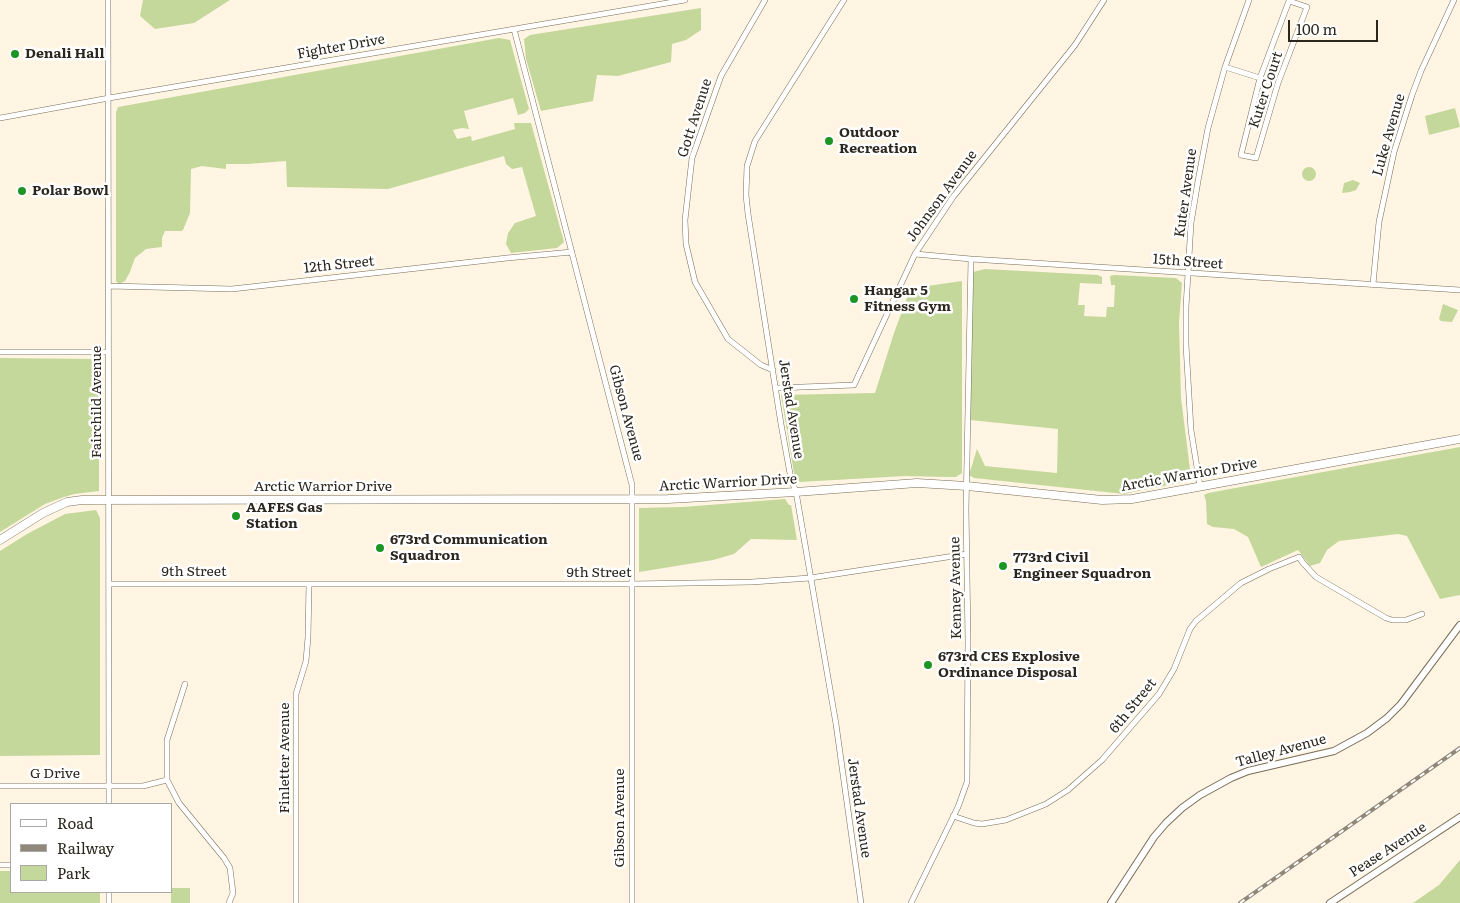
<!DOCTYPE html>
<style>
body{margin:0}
#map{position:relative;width:1460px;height:903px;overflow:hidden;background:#fff5e2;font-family:Literata,serif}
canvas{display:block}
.legend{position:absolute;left:10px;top:803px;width:162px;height:90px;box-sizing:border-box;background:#fff;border:1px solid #aba9a5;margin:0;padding:6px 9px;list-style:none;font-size:15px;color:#2c271e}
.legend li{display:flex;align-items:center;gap:10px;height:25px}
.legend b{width:25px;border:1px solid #aba9a5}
.scale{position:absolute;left:1288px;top:20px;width:90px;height:22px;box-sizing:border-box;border:2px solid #2c271e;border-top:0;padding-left:6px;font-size:15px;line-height:18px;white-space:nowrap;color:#2c271e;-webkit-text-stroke:4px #fff;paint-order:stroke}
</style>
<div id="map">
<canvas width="1460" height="903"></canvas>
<ul class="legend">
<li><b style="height:6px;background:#fff"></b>Road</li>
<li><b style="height:6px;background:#8f887a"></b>Railway</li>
<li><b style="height:14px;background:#c4d89b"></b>Park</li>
</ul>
<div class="scale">100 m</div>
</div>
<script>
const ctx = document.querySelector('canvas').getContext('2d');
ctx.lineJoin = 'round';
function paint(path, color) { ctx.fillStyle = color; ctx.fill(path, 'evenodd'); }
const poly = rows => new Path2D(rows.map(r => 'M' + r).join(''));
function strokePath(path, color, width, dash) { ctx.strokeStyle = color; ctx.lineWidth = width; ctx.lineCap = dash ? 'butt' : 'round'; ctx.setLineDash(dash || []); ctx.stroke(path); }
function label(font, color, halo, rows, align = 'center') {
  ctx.font = font + ' Literata,serif'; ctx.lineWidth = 5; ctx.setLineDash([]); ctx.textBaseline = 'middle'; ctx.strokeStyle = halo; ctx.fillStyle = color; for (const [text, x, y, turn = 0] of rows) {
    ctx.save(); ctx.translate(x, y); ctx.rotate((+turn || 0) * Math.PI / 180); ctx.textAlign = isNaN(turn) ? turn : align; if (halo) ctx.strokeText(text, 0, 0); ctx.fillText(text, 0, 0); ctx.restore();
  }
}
paint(poly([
 [143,0,230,0,194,23,155,29,140,16],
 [701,8,701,30,686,40,672,44,671,62,618,76,597,75,593,101,541,111,526,59,524,39,530,35],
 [499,38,510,40,529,109,525,113,518,115,513,98,464,111,469,129,462,128,453,130,457,139,471,136,472,141,515,129,514,123,531,123,564,242,557,248,511,253,506,244,508,233,515,223,536,216,522,167,512,169,506,164,504,156,388,189,287,187,286,161,248,164,226,164,226,169,202,166,191,169,190,213,183,230,181,231,165,231,162,238,162,247,146,249,135,258,130,272,125,281,119,284,116,281,116,112,118,107],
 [1455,108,1460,127,1429,135,1425,116],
 '1302 174a7 7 0 1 1 14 0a7 7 0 1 1-14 0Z',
 [1353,180,1360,183,1356,190,1350,192,1342,193,1344,183],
 [985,269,1098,275,1102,277,1102,284,1080,283,1078,305,1085,305,1084,316,1106,317,1107,307,1114,307,1115,285,1111,285,1110,276,1114,275,1176,278,1182,283,1179,322,1181,398,1191,477,1188,481,1124,494,974,478,969,475,977,449,985,466,1057,473,1058,429,970,420,973,272],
 [962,281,962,473,956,477,945,477,905,476,800,482,795,479,781,395,875,393,894,333,908,295,920,287],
 [1443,304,1458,310,1452,322,1441,321,1439,319],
 [0,358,97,359,99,362,99,491,74,494,61,498,45,504,0,532],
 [1460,447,1460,595,1440,599,1407,536,1398,534,1339,541,1327,550,1320,563,1310,566,1298,550,1261,567,1248,537,1234,529,1213,527,1207,524,1206,501,1204,495,1208,493],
 [785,499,789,505,791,505,797,540,751,539,734,554,713,560,639,572,639,508,683,507],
 [96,510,100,518,100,755,0,756,0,551,27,534,65,514],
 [1460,860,1460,903,1413,903,1439,885],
 [0,871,11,871,11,892,100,892,100,903,0,903],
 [171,888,190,888,190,903,171,903]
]), '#c4d89b');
const minor = poly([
 [108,0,109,804],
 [765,0,721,76,692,158,685,220,686,244,695,282,728,339,761,365,773,370],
 [844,0,755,141,747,166,746,195,748,214,781,424,791,479,796,492,836,724,861,903],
 [1289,1,1307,7,1278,83,1256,158,1241,155,1260,78,1289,1],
 [514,29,632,485,632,903],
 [1225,67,1260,78],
 [0,118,109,98,685,0],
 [915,254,971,259,1460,290],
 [1373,284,1379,222,1394,152,1412,95,1421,71,1454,0],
 [109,286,232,289,507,258,572,252],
 [0,352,108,352],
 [777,388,854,385,915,254,953,197,1075,45,1104,0],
 [1200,486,1191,430,1186,345,1186,307,1191,223,1198,181,1208,128,1225,67,1249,0],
 [109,584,631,584,752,582,810,578,967,554],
 [185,684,167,740,167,780,179,803,224,858,230,868,233,893,229,903],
 [0,786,143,786,167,780],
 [953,816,974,823,982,824,1006,820,1046,804,1068,790,1102,760,1159,694,1174,669,1190,629,1196,621,1241,583,1269,569,1299,557,1303,563,1316,577,1386,618,1392,620,1406,620,1422,614],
 [0,865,11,865],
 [109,892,109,903],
 [296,903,296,694,306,661,308,637,309,584],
 [911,903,958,807,967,782,968,640,966,509,971,259]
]);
const tertiary = poly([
 [1111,903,1154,837,1166,823,1182,808,1200,795,1231,778,1248,771,1334,751,1367,733,1387,718,1401,704,1460,625],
 [1330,903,1460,817]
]);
const primary = poly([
 [0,540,43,513,67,502,82,500,668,499,796,492,917,483,967,486,1102,500,1132,499,1460,439]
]);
strokePath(minor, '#786d58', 6);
strokePath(tertiary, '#786d58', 8);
strokePath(primary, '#786d58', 9);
strokePath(minor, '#fff', 5);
strokePath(tertiary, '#fff', 6);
strokePath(primary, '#fff', 8);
const rail = poly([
 [1240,903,1460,748]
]);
strokePath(rail, '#8f887a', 4);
strokePath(rail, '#fff', 2, [5.5]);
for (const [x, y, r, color] of [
 [15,54,5,"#1d9525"],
 [829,141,5,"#1d9525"],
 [22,191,5,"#1d9525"],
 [854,299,5,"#1d9525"],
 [236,516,5,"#1d9525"],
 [380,548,5,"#1d9525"],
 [1003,566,5,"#1d9525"],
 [928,665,5,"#1d9525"]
]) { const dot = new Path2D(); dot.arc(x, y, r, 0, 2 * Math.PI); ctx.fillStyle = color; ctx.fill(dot); strokePath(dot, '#fff', 2); }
label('14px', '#2c271e', '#fff', [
 ["Fighter Drive",341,47,-10],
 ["Kuter Court",1266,90,-72],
 ["Gott Avenue",695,118,-72],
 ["Luke Avenue",1389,135,-74],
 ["Kuter Avenue",1186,193,-82],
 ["Johnson Avenue",942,196,-54],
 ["15th Street",1188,262,4],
 ["12th Street",339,265,-6],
 ["Fairchild Avenue",97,402,-90],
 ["Jerstad Avenue",791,409,81],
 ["Gibson Avenue",626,413,75],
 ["Arctic Warrior Drive",1189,475,-10],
 ["Arctic Warrior Drive",728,483,-3],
 ["Arctic Warrior Drive",323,487],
 ["9th Street",194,572],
 ["9th Street",599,573],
 ["Kenney Avenue",956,588,-91],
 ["6th Street",1133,706,-51],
 ["Talley Avenue",1281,751,-15],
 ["Finletter Avenue",285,758,-90],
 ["G Drive",55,774],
 ["Jerstad Avenue",859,808,82],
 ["Gibson Avenue",620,818,-90],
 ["Pease Avenue",1388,850,-33]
]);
label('bold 14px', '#2c271e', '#fff', [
 ["Denali Hall",25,54],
 ["Outdoor",839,133],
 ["Recreation",839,149],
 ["Polar Bowl",32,191],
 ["Hangar 5",864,291],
 ["Fitness Gym",864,307],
 ["AAFES Gas",246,508],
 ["Station",246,524],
 ["673rd Communication",390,540],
 ["Squadron",390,556],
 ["773rd Civil",1013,558],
 ["Engineer Squadron",1013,574],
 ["673rd CES Explosive",938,657],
 ["Ordinance Disposal",938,673]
], 'left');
</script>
